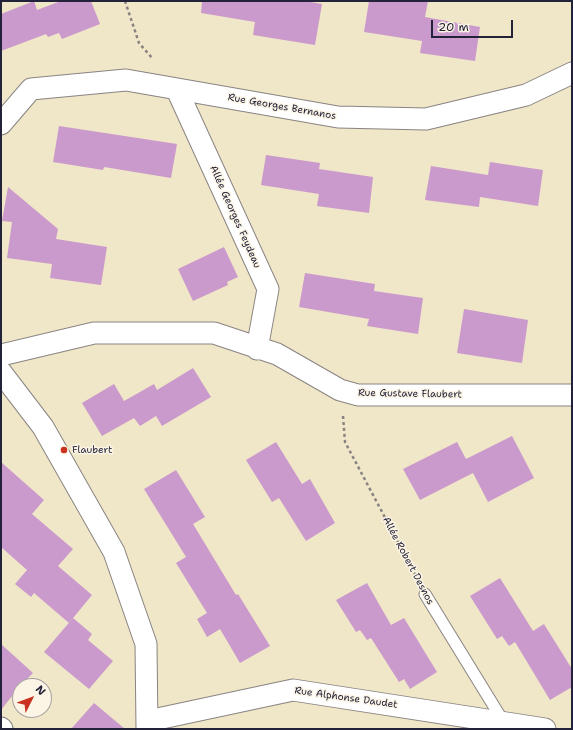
<!DOCTYPE html>
<meta charset="utf-8">
<style>
body{margin:0}
#map{position:relative;width:573px;height:730px;overflow:hidden;background:#f0e6c8;font-family:"Shantell Sans",sans-serif}
canvas{display:block}
.frame{position:absolute;inset:0;border:2px solid #22223b;pointer-events:none}
.north{position:absolute;left:12px;top:678px;width:40px;height:40px;box-sizing:border-box;background:#fcf5e5;border:1px solid #a5a1a1;border-radius:50%;rotate:48deg;font-size:11px;font-weight:700;line-height:16px;text-align:center;color:#22223b}
.north::after{content:'';display:block;margin:auto;width:14px;height:18px;background:#c8321e;clip-path:polygon(50% 0,100% 100%,50% 72%,0 100%)}
.scale{position:absolute;left:431px;top:20px;width:82px;height:18px;box-sizing:border-box;border:2px solid #22223b;border-top:0;padding-left:5px;font-size:12px;line-height:14px;white-space:nowrap;color:#22223b;-webkit-text-stroke:3px #fcf5e5;paint-order:stroke}
</style>
<div id="map">
<canvas width="573" height="730"></canvas>
<div class="frame"></div>
<div class="north">N</div>
<div class="scale">20 m</div>
</div>
<script>
const ctx = document.querySelector('canvas').getContext('2d');
ctx.lineJoin = 'round';
function paint(path, color) { ctx.fillStyle = color; ctx.fill(path, 'evenodd'); }
const poly = rows => new Path2D(rows.map(r => 'M' + r).join(''));
function strokePath(path, color, width, dash) { ctx.strokeStyle = color; ctx.lineWidth = width; ctx.lineCap = dash ? 'butt' : 'round'; ctx.setLineDash(dash || []); ctx.stroke(path); }
function label(font, color, halo, rows, align = 'center') {
  ctx.font = font + ' "Shantell Sans",sans-serif'; ctx.lineWidth = 3; ctx.setLineDash([]); ctx.textBaseline = 'middle'; ctx.strokeStyle = halo; ctx.fillStyle = color; for (const [text, x, y, turn = 0] of rows) {
    ctx.save(); ctx.translate(x, y); ctx.rotate((+turn || 0) * Math.PI / 180); ctx.textAlign = isNaN(turn) ? turn : align; if (halo) ctx.strokeText(text, 0, 0); ctx.fillText(text, 0, 0); ctx.restore();
  }
}
paint(poly([
 [34,1,37,10,61,1,91,1,100,24,62,39,59,33,48,37,46,34,1,51,1,14],
 [202,1,305,1,322,4,315,45,253,35,255,22,201,13],
 [369,1,428,1,425,17,480,27,475,61,420,53,422,41,364,32],
 [59,126,177,144,171,178,104,167,103,170,53,162],
 [266,155,320,163,319,169,373,177,369,213,317,206,319,194,261,185],
 [490,162,543,170,538,206,480,197,479,207,425,200,431,166,488,175],
 [8,187,58,229,56,239,107,247,101,285,50,278,52,264,7,258,12,222,2,221],
 [224,247,238,277,227,282,228,285,193,301,178,269],
 [305,273,375,284,374,291,423,298,418,334,367,326,369,319,299,307],
 [464,309,528,320,522,363,457,353],
 [193,368,211,397,162,426,156,416,140,426,134,418,102,436,82,403,114,384,124,401,154,384,157,390],
 [512,436,534,478,488,502,473,473,420,500,403,469,457,442,466,459],
 [276,442,302,484,310,479,335,523,306,541,279,498,272,502,246,460],
 [1,462,44,500,32,514,73,549,58,566,92,595,69,623,34,593,31,597,15,584,27,570,1,547],
 [176,470,205,517,193,524,236,595,238,594,270,646,240,663,220,629,207,637,197,619,207,613,176,563,186,557,144,489],
 [500,578,533,631,544,624,572,669,572,687,550,700,515,642,509,646,502,636,497,639,470,596],
 [367,583,391,625,404,618,437,672,410,689,404,679,399,682,371,638,367,640,360,630,356,632,336,600],
 [73,618,92,634,88,640,113,661,89,689,44,652],
 [1,644,33,673,20,686,1,710],
 [94,703,125,729,71,729]
]), '#cb9acc');
const service = poly([
 [425,594,503,721]
]);
const minor = poly([
 [177,90,268,289,257,349],
 [1,124,31,89,126,80,338,117,426,119,526,95,572,73],
 [1,355,94,333,214,333,277,354,340,390,358,395,572,395],
 [1,372,43,427,114,552,146,644,147,729],
 [148,721,293,690,545,729],
 [1,728,2,729]
]);
strokePath(service, '#898482', 13);
strokePath(minor, '#898482', 23);
strokePath(poly([
 [125,1,139,43,153,59],
 [343,416,345,442,417,578]
]), '#898482', 2.5, [3, 3]);
strokePath(service, '#fff', 11);
strokePath(minor, '#fff', 21);
for (const [x, y, r, color] of [
 [64,450,4,"#c8321e"]
]) { const dot = new Path2D(); dot.arc(x, y, r, 0, 2 * Math.PI); ctx.fillStyle = color; ctx.fill(dot); strokePath(dot, '#fcf5e5', 1.5); }
label('10px', '#22223b', '#fcf5e5', [
 ["Rue Georges Bernanos",282,107,10],
 ["Allée Georges Feydeau",235,217,66],
 ["Rue Gustave Flaubert",410,394,1],
 ["Allée Robert Desnos",408,561,62],
 ["Rue Alphonse Daudet",346,698,8]
]);
label('10px', '#22223b', '#fcf5e5', [
 ["Flaubert",72,450]
], 'left');
</script>
